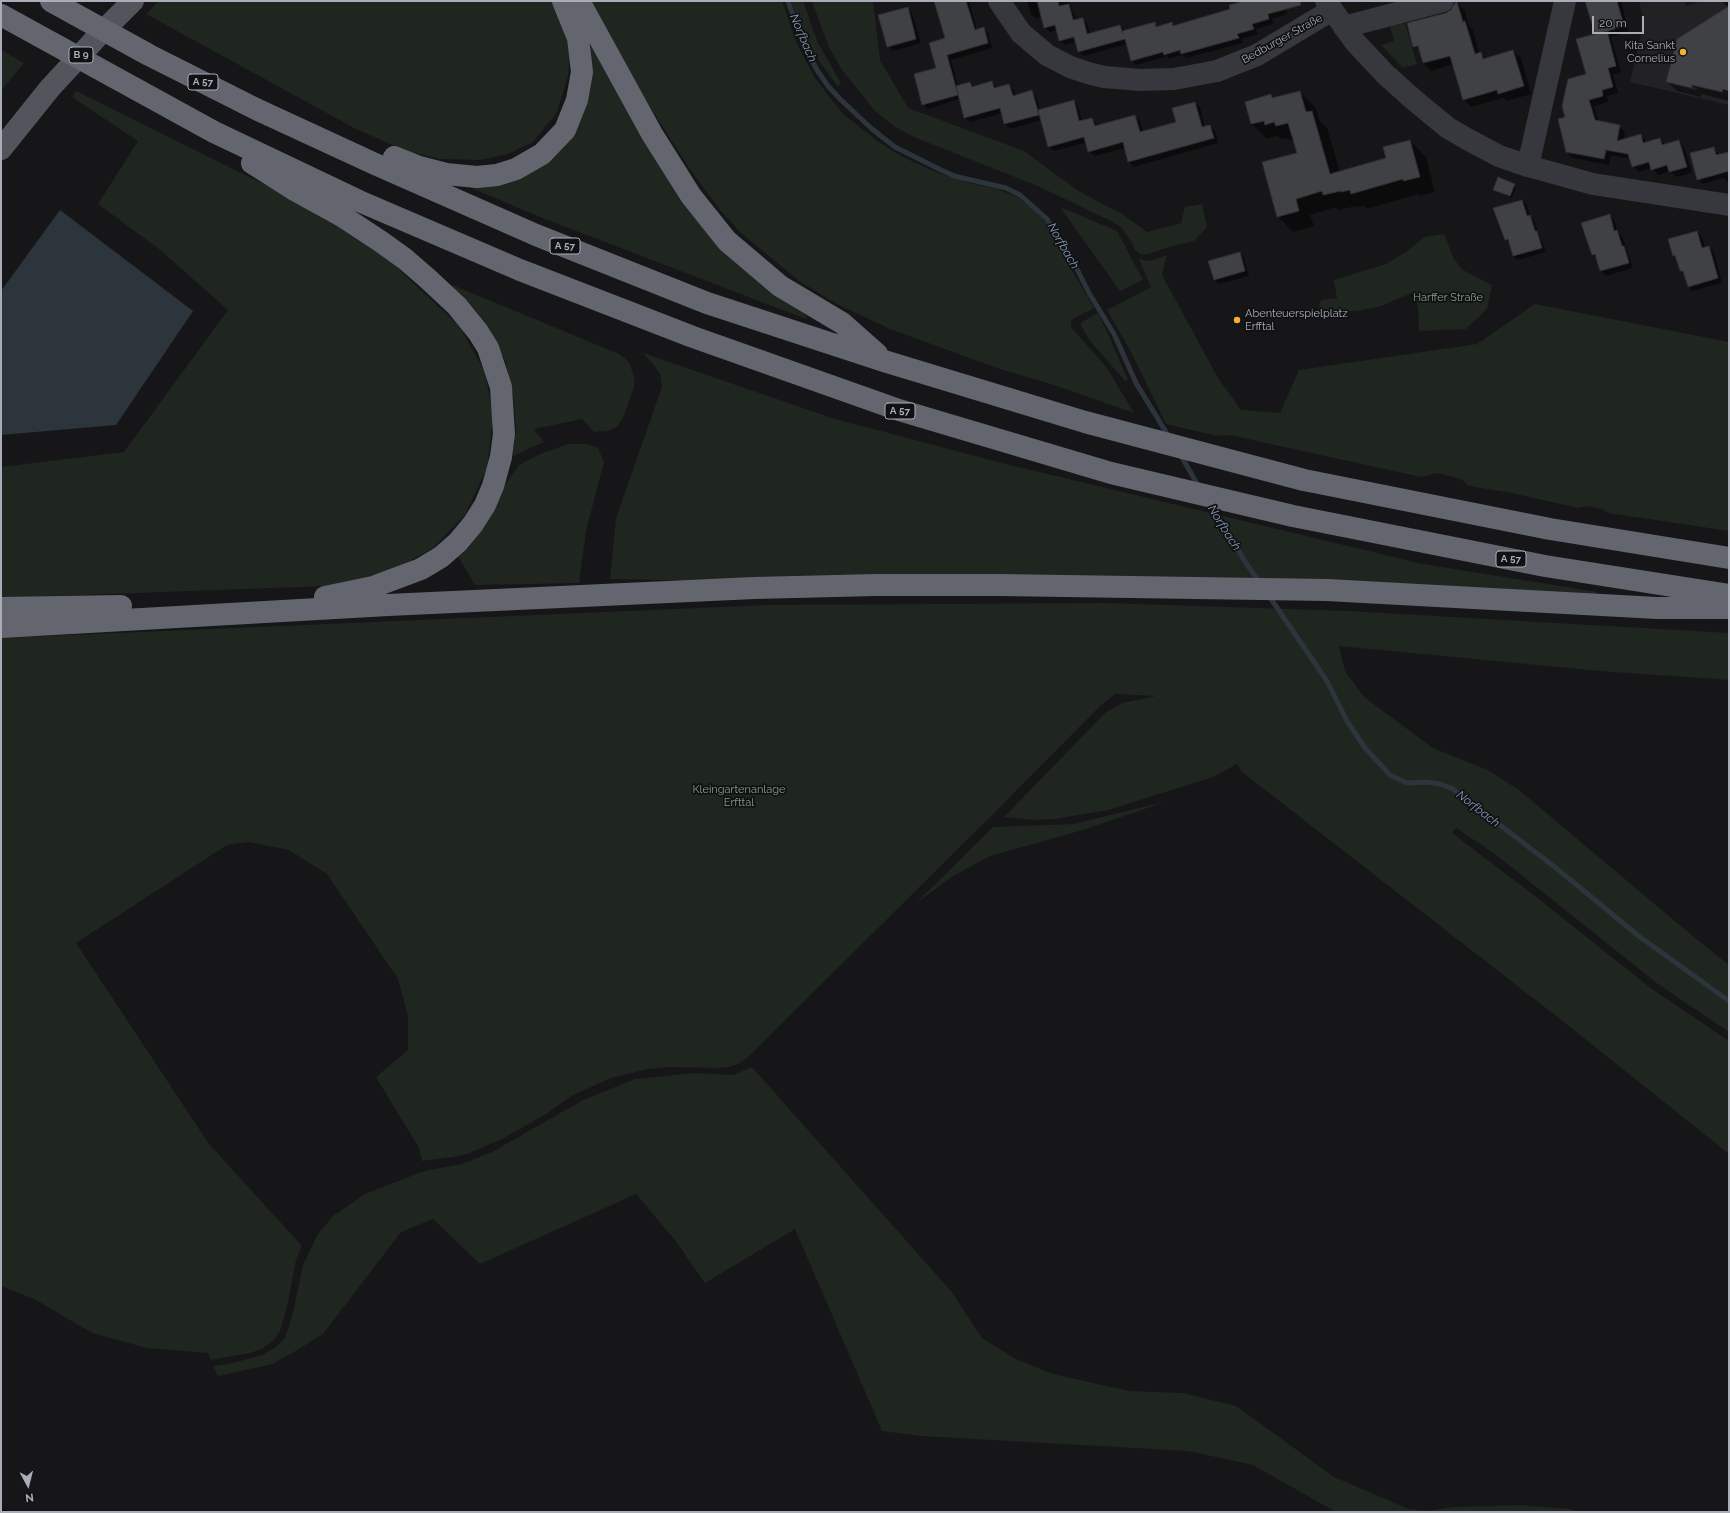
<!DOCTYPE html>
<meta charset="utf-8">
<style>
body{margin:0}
#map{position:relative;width:1730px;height:1513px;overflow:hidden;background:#161618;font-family:Raleway,sans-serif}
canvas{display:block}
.frame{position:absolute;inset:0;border:2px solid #a8adb8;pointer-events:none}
.north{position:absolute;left:8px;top:1465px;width:40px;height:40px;-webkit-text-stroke:3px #111113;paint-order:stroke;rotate:173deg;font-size:11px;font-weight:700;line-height:16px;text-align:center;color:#a8adb8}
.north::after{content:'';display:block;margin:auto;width:14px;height:18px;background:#a8adb8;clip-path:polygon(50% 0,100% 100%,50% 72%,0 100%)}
.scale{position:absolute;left:1592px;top:16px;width:52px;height:18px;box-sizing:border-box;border:2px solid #a8adb8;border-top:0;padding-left:5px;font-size:12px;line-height:14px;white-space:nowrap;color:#a8adb8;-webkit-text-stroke:3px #111113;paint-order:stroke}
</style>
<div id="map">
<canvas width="1730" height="1513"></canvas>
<div class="frame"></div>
<div class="north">N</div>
<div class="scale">20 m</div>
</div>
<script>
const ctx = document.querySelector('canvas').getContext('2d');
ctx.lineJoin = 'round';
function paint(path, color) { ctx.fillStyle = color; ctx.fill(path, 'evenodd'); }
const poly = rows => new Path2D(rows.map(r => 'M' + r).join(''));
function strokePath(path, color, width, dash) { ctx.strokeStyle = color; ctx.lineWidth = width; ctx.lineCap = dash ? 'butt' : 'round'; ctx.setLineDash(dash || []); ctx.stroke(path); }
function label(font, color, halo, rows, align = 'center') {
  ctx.font = font + ' Raleway,sans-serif'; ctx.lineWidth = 3.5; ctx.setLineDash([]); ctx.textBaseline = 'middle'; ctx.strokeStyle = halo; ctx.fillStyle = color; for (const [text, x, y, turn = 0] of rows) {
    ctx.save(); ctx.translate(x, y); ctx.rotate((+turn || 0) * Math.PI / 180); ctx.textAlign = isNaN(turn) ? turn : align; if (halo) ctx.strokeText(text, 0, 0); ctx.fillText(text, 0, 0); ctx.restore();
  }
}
paint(poly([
 [1645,1,1684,1,1686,6,1703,1,1723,1,1729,4,1729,105,1630,82,1644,22,1639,3]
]), '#222225');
paint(poly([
 [159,1,553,1,571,39,568,76,557,112,533,142,508,154,480,160,440,159,406,151,356,129,146,14],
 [588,1,782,1,797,44,815,78,842,113,877,141,903,157,938,173,973,184,997,189,1017,197,1032,208,1048,224,1060,245,1074,274,1094,308,1074,318,1071,321,1071,327,1107,368,1134,413,1054,385,997,368,890,329,837,304,799,281,741,233,720,210,689,168,652,110],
 [791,1,803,1,818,43,841,83,838,87,812,51,803,34],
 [812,1,873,1,880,60,908,108,1024,151,1080,192,1122,214,1147,232,1181,223,1185,207,1202,204,1207,227,1194,241,1169,247,1148,254,1140,254,1135,250,1131,241,1121,227,1111,221,1040,187,914,137,895,127,875,111,842,70,828,45],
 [578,21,635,124,682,203,731,259,757,281,807,316,806,319,540,217,469,187,564,139],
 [1405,23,1417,64,1403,68,1381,45,1394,41,1390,26],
 [1,50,24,63,1,91],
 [76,91,320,212,387,258,460,327,485,372,493,416,487,468,465,515,433,548,390,572,327,586,1,598,1,467,124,452,228,310,159,249,98,204,138,141,72,97],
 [1060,207,1117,231,1143,280,1120,291],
 [1444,234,1453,257,1461,269,1492,285,1487,309,1466,329,1419,331,1418,308,1414,292,1378,307,1357,311,1341,311,1338,317,1317,313,1321,300,1337,298,1334,280,1386,264,1406,252,1424,237],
 [1167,255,1162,275,1218,378,1241,410,1280,413,1299,370,1477,344,1535,304,1729,342,1729,531,1608,513,1602,509,1586,506,1578,508,1512,493,1469,486,1461,479,1437,473,1421,477,1230,435,1217,436,1166,424,1130,350,1107,310,1151,287,1139,259,1150,261],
 [450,284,619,354,629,362,634,377,634,387,623,418,617,427,607,431,594,432,582,419,534,429,544,442,513,456,516,429,513,394,505,360,477,312],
 [1098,313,1109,336,1128,380,1125,381,1091,342,1081,326,1082,322],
 [643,353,832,418,998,462,1423,564,1597,592,1596,599,610,579,616,518,662,387,660,374,653,364],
 [568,444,588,444,598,448,604,462,586,531,579,583,475,585,456,553,519,465,540,454],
 [1107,603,1349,611,1729,633,1729,680,1600,671,1339,646,1345,671,1364,697,1433,748,1488,770,1519,790,1695,938,1729,965,1729,1032,1658,984,1495,854,1456,828,1452,833,1535,896,1652,989,1729,1041,1729,1154,1560,1019,1242,772,1237,764,1213,777,1194,783,1108,810,1055,819,1035,820,1004,817,1105,713,1122,703,1156,696,1115,694,1101,705,995,812,748,1057,740,1063,729,1067,716,1068,668,1067,648,1069,611,1078,573,1095,543,1116,502,1139,467,1154,453,1157,422,1161,419,1148,376,1077,408,1050,408,1016,398,979,327,874,289,850,248,842,227,845,76,943,209,1144,302,1246,296,1260,287,1307,280,1331,274,1340,262,1349,250,1353,211,1360,208,1353,147,1348,92,1333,36,1300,1,1286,1,638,768,605],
 [1168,801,1083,830,990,856,953,876,915,904,993,827,1074,824],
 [752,1067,951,1291,982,1338,1016,1359,1053,1374,1129,1391,1183,1393,1236,1406,1334,1477,1409,1509,1427,1511,1453,1507,1522,1505,1570,1509,1577,1512,1336,1512,1253,1465,1188,1451,921,1436,882,1431,795,1229,705,1283,675,1240,636,1194,480,1264,433,1219,401,1232,323,1334,299,1349,273,1364,218,1376,213,1366,233,1363,262,1355,276,1347,285,1338,293,1313,303,1265,318,1234,333,1216,365,1194,424,1171,462,1164,492,1152,583,1100,635,1079,694,1073,733,1075]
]), '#1e261f');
paint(poly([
 [60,210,193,311,116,425,1,435,1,291]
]), '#2c353c');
paint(poly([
 [935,1,969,1,977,30,984,29,988,33,992,48,951,60,958,86,970,83,974,87,992,82,997,88,1009,85,1014,90,1016,96,1031,91,1036,96,1040,111,1073,101,1078,106,1082,121,1092,119,1098,126,1135,116,1140,121,1143,133,1177,123,1195,103,1200,107,1205,127,1210,126,1215,131,1218,143,1134,167,1129,162,1125,148,1094,156,1089,151,1087,142,1054,151,1049,147,1041,120,1010,129,1005,124,1002,113,970,122,965,117,960,99,928,109,923,104,937,69,946,39],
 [1027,1,1069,1,1076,20,1082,19,1087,23,1090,34,1120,26,1125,30,1155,24,1158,27,1172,23,1175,26,1231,10,1247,1,1283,1,1287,14,1272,19,1273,24,1256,29,1258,34,1241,39,1243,43,1186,58,1183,55,1169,59,1167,56,1136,65,1131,60,1127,44,1084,56,1079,52,1077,42,1065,45,1060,41,1057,30,1050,32,1045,28,1042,17,1035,18,1031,14],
 [1363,1,1372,1,1365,3],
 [1587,1,1621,1,1629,32,1611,37,1621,72,1613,74,1618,93,1607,96,1608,102,1594,106,1599,122,1619,126,1625,132,1624,140,1641,135,1647,143,1659,139,1665,145,1679,141,1684,147,1692,173,1676,177,1670,171,1658,175,1652,168,1639,172,1633,166,1631,159,1611,155,1609,165,1573,158,1567,152,1566,118,1587,75,1596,35],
 [1721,1,1729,1,1729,101,1701,94,1701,97,1677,91,1667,82,1729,8],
 [1677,83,1697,88,1696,90,1677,85],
 [1457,3,1465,11,1469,26,1473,30,1479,53,1486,59,1513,51,1521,58,1531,94,1507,101,1503,98,1471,107,1463,99,1453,64,1431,71,1423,63,1421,52,1414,46,1447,14,1452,11],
 [907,8,912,13,921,43,893,51,888,46],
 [1300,93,1316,108,1319,120,1327,128,1340,172,1387,159,1410,141,1426,157,1435,192,1420,196,1418,194,1367,209,1364,206,1358,207,1356,206,1339,210,1336,207,1310,215,1314,226,1293,232,1278,216,1298,154,1294,141,1292,141,1288,138,1281,139,1278,136,1267,139,1252,124,1271,96,1274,99],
 [1714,148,1719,155,1729,153,1729,185,1724,178,1703,184,1698,179],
 [1514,185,1516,187,1512,198,1494,190],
 [1522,201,1527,205,1530,216,1534,221,1546,252,1518,260,1513,256,1510,243,1506,239,1495,209],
 [1609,215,1614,220,1618,232,1622,236,1633,268,1606,276,1601,271,1597,258,1593,254],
 [1697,232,1702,237,1705,248,1709,247,1714,252,1722,283,1693,291,1688,287,1685,275,1681,271,1678,259,1674,255],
 [1240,253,1244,258,1249,276,1219,284,1214,279],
 [5,1509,8,1512,1,1512,1,1511]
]), '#0007');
strokePath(poly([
 [788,1,803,44,817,70,828,86,840,99,872,129,895,147,937,168,954,176,1006,188,1020,195,1047,219,1069,253,1089,293,1114,334,1136,383,1169,437],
 [1180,454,1199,487],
 [1210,504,1246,563,1260,583],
 [1269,596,1327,681,1347,721,1365,748,1390,775,1407,783,1426,782,1440,784,1453,789,1556,868,1640,937,1729,1001]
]), '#2c353c', 5);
const building = poly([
 [934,1,966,1,975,30,984,27,988,43,947,55,958,95,922,105,914,74,936,68,929,43,945,38,934,1],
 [1037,1,1058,1,1059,6,1069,4,1073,20,1083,18,1087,34,1120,25,1123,34,1122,31,1155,22,1156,27,1172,22,1173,26,1230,9,1229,5,1244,1,1300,1,1301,5,1268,14,1269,19,1252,24,1254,29,1237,34,1239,38,1181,54,1180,50,1164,55,1163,52,1131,61,1125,39,1078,52,1074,37,1059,41,1055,25,1044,28,1037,1],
 [1585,1,1617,1,1624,26,1601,33,1607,31,1616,66,1608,68,1613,87,1602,90,1603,96,1589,100,1595,120,1620,125,1617,141,1641,134,1643,143,1660,138,1662,145,1679,140,1687,167,1669,172,1667,165,1651,170,1649,162,1632,167,1628,154,1606,150,1604,159,1566,152,1558,119,1565,117,1562,106,1568,79,1586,74,1576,39,1595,34,1585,1],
 [1457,2,1463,22,1465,21,1475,54,1481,52,1483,59,1513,50,1524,86,1498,94,1497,90,1463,100,1450,56,1423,63,1418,46,1413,47,1407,23,1446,13,1451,10,1455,3,1457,2],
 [1729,6,1729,91,1723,89,1722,92,1692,85,1692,88,1666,82,1677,39,1729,6],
 [908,7,916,39,887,47,878,15,908,7],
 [992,81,994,88,1009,84,1013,96,1032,90,1039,115,1004,124,1000,108,964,118,956,86,970,82,972,87,992,81],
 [1300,91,1306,112,1312,111,1330,174,1386,158,1383,147,1410,140,1420,177,1403,181,1403,179,1351,194,1350,190,1341,192,1341,191,1323,195,1322,191,1296,199,1299,211,1277,217,1262,162,1297,153,1288,123,1276,126,1274,122,1265,125,1264,121,1251,124,1245,102,1271,94,1272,98,1300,91],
 [1074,100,1079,121,1092,118,1095,126,1135,115,1140,132,1176,122,1172,108,1195,102,1202,127,1210,125,1214,138,1128,162,1123,142,1088,152,1084,137,1048,147,1038,110,1074,100],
 [1714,147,1716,155,1729,152,1729,171,1697,180,1690,153,1714,147],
 [1498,177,1515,184,1510,196,1493,190,1498,177],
 [1522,200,1527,216,1530,215,1535,231,1537,231,1542,248,1513,256,1508,239,1505,240,1493,208,1522,200],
 [1610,214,1614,231,1617,230,1622,246,1624,246,1629,263,1600,271,1595,254,1592,255,1581,223,1610,214],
 [1697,231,1702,248,1709,246,1718,278,1688,287,1683,271,1680,271,1675,255,1673,256,1668,239,1697,231],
 [1240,252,1245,271,1214,280,1208,261,1240,252]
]);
paint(building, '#404145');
strokePath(building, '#303034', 1);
strokePath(poly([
 [999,1,1021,33,1047,55,1070,67,1088,73,1104,77,1140,80,1174,79,1217,71,1257,55,1332,10],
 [1326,1,1355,42,1385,74,1414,100,1448,128,1467,139,1499,156,1528,166,1593,184,1729,205],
 [1344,27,1443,1],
 [1528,166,1565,1]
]), '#37383d', 22);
strokePath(poly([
 [1,149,50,88,99,35,133,1]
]), '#53555c', 22);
strokePath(poly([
 [51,1,149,55,256,109,375,164,536,235,707,303,884,361,1085,422,1304,480,1550,529,1729,558],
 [579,1,652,134,691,196,727,241,780,286,842,323,877,354],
 [1,15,214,132,359,201,520,270,693,337,899,410,1111,473,1293,516,1545,566,1729,595],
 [394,157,419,167,446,174,477,177,497,175,516,169,542,154,565,130,577,100,582,72,578,38,563,1],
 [252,163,293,189,342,216,380,241,405,259,427,278,457,306,478,332,488,348,501,387,504,434,501,457,493,486,485,505,473,524,458,542,441,557,421,569,373,587,325,597],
 [1,608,121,606],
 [1,627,388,605,754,588,876,585,1000,585,1327,590,1657,608,1729,608]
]), '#63666e', 22);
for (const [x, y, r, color] of [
 [1683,52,4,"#f2b134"],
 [1237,320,4,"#f2b134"]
]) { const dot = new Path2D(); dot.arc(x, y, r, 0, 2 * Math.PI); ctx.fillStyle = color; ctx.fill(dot); strokePath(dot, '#111113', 1.5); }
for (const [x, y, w] of [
 [81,55,24],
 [203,82,30],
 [565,246,30],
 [900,411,30],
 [1511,559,30]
]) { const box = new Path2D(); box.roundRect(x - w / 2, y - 8, w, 16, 3); ctx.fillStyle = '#111113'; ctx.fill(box); strokePath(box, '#a8adb8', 1); }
label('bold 10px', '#a8adb8', null, [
 ["B 9",81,55],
 ["A 57",203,82],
 ["A 57",565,246],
 ["A 57",900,411],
 ["A 57",1511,559]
]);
label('11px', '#a8adb8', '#111113', [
 ["Bedburger Straße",1282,39,-29]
]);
label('11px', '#a8adb8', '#111113', [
 ["Kita Sankt",1675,46],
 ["Cornelius",1675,59],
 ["Abenteuerspielplatz",1245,314,"left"],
 ["Erfftal",1245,327,"left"]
], 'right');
label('11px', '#7fa381', '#111113', [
 ["Harffer Straße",1448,298],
 ["Kleingartenanlage",739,790],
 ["Erfttal",739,803]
]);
label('italic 12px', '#7f9bb3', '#111113', [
 ["Norfbach",803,38,67],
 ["Norfbach",1063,246,60],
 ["Norfbach",1224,528,58],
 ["Norfbach",1478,809,38]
]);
</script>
